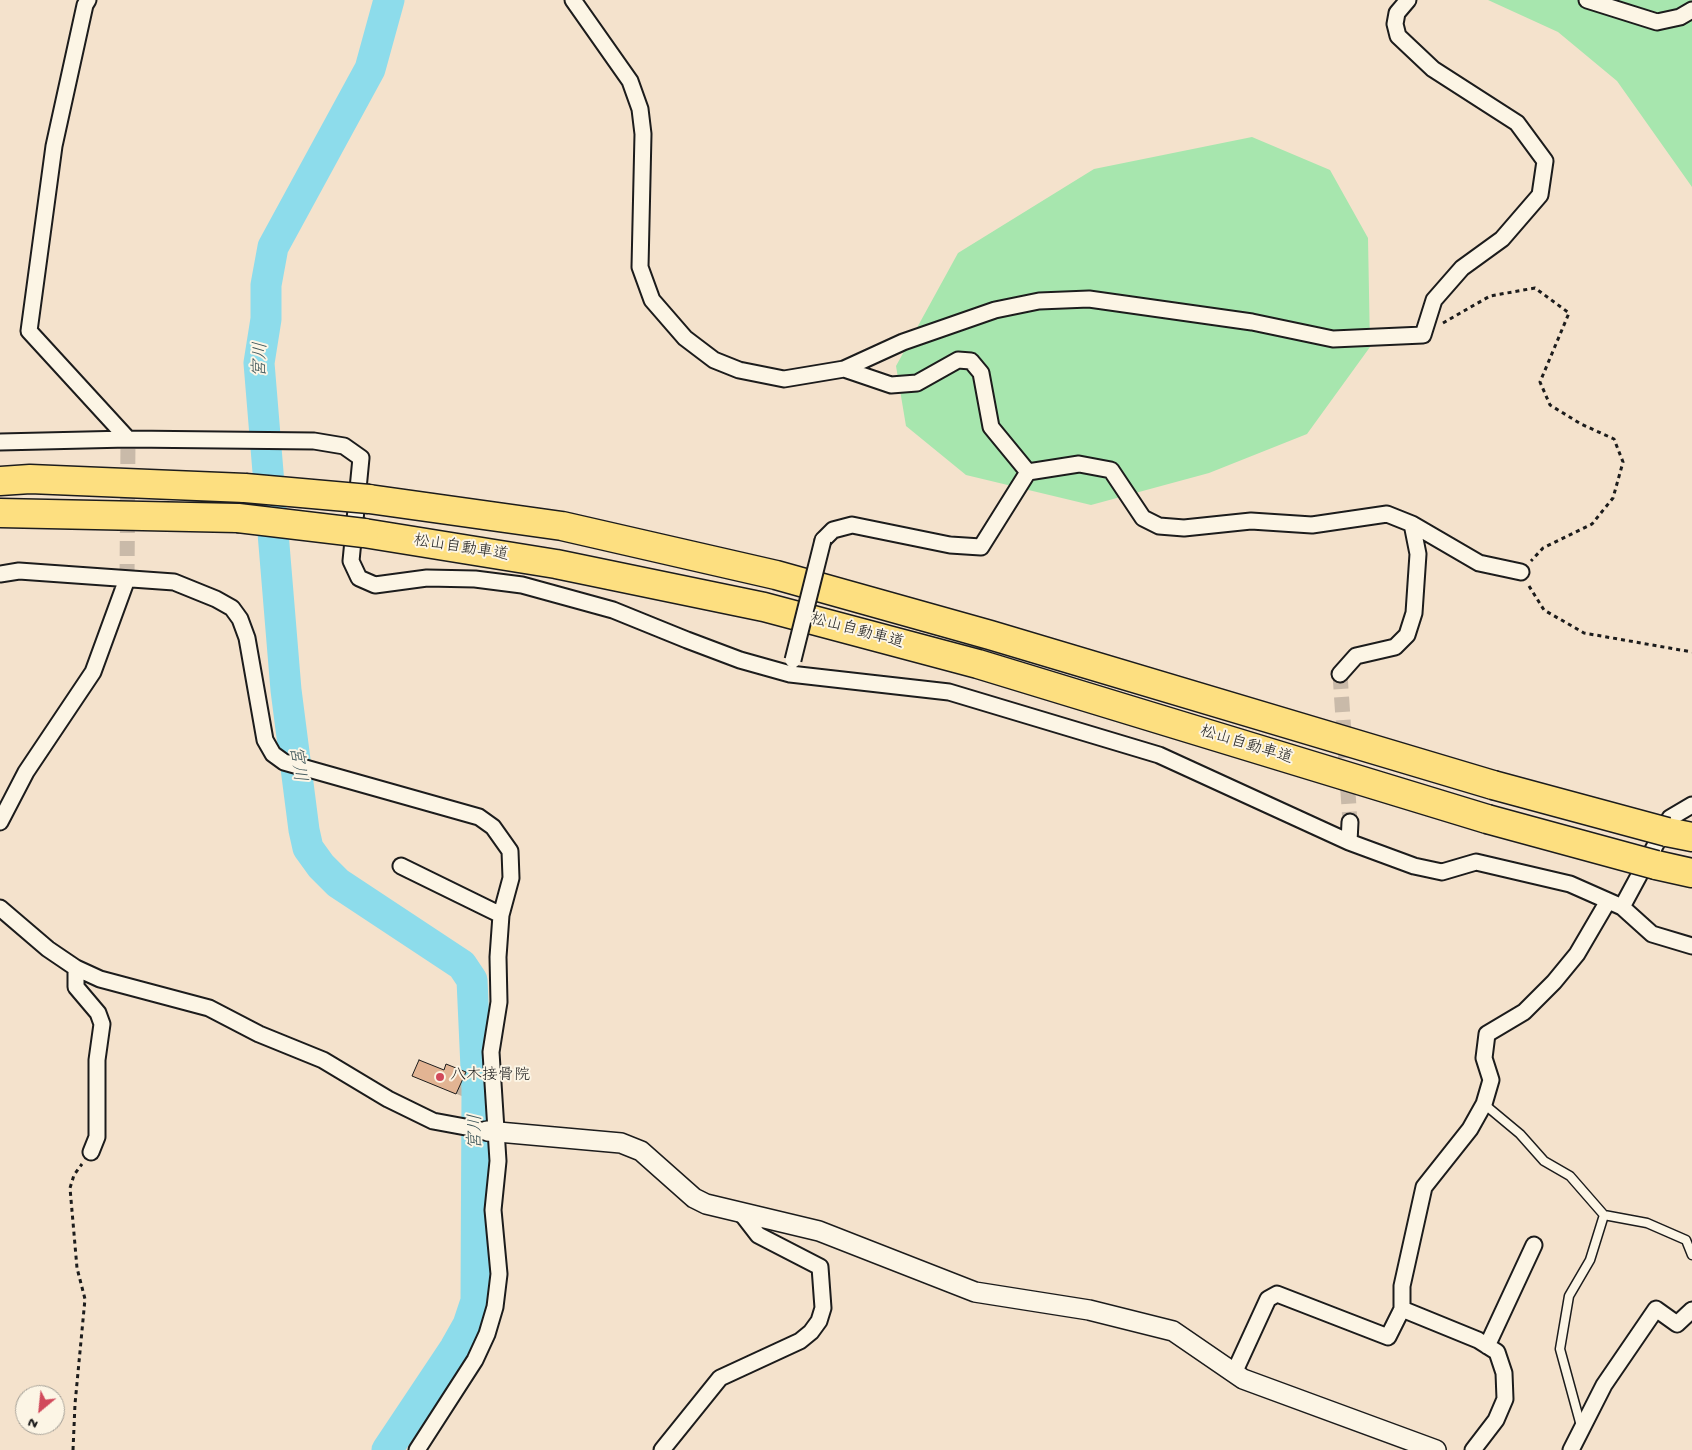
<!DOCTYPE html>
<meta charset="utf-8">
<style>
body{margin:0}
#map{position:relative;width:1692px;height:1450px;overflow:hidden;background:#f4e2cc;font-family:"Gochi Hand",sans-serif}
canvas{display:block}
.north{position:absolute;left:15px;top:1385px;width:50px;height:50px;box-sizing:border-box;background:#fcf5e5;border:1px solid #a29e95;border-radius:50%;rotate:208deg;font-size:14px;font-weight:700;line-height:20px;text-align:center;color:#1c1c1c}
.north::after{content:'';display:block;margin:auto;width:18px;height:22px;background:#d1495b;clip-path:polygon(50% 0,100% 100%,50% 72%,0 100%)}
</style>
<div id="map">
<canvas width="1692" height="1450"></canvas>
<div class="north">N</div>
</div>
<script>
const ctx = document.querySelector('canvas').getContext('2d');
ctx.lineJoin = 'round';
function paint(path, color) { ctx.fillStyle = color; ctx.fill(path, 'evenodd'); }
const poly = rows => new Path2D(rows.map(r => 'M' + r).join(''));
function strokePath(path, color, width, dash) { ctx.strokeStyle = color; ctx.lineWidth = width; ctx.lineCap = dash ? 'butt' : 'round'; ctx.setLineDash(dash || []); ctx.stroke(path); }
function label(font, color, halo, rows, align = 'center') {
  ctx.font = font + ' "Gochi Hand","Klee One",sans-serif'; ctx.lineWidth = 4; ctx.setLineDash([]); ctx.textBaseline = 'middle'; ctx.strokeStyle = halo; ctx.fillStyle = color; for (const [text, x, y, turn = 0] of rows) {
    ctx.save(); ctx.translate(x, y); ctx.rotate((+turn || 0) * Math.PI / 180); ctx.textAlign = isNaN(turn) ? turn : align; if (halo) ctx.strokeText(text, 0, 0); ctx.fillText(text, 0, 0); ctx.restore();
  }
}
paint(poly([
 [1488,0,1692,0,1692,187,1617,81,1558,32],
 [1252,137,1330,170,1368,238,1370,347,1307,434,1209,473,1091,505,966,475,906,426,896,366,958,253,1094,169]
]), '#a7e6ae');
paint(poly([
 [465,1073,472,1077,464,1097,421,1079]
]), '#0003');
strokePath(poly([
 [387,1450,455,1348,468,1325,476,1301,477,1090,472,980,462,965,338,883,321,866,308,848,304,830,286,690,259,363,266,319,266,285,273,247,370,69,389,0]
]), '#8ddceb', 31);
const building = poly([
 [419,1060,444,1070,446,1064,466,1072,456,1094,412,1076,419,1060]
]);
paint(building, '#e2b493');
strokePath(building, '#1c1c1c', 1);
strokePath(poly([
 [127,579,128,439],
 [1340,674,1350,822]
]), '#c9baa9', 15, [15, 8]);
const service = poly([
 [1484,1104,1520,1134,1544,1161,1570,1176,1604,1215,1590,1260,1569,1296,1560,1349,1581,1426],
 [1604,1215,1647,1223,1686,1240,1692,1255]
]);
const minor = poly([
 [88,0,85,5,54,146,29,331,128,439],
 [573,0,630,81,640,109,643,134,640,267,652,300,685,338,714,360,739,370,784,379,844,369,903,342,995,310,1039,301,1089,299,1252,322,1333,339,1423,335,1434,300,1462,268,1502,239,1540,195,1545,161,1517,123,1433,69,1398,36,1395,24,1397,13,1408,0],
 [1587,0,1657,22,1680,17,1692,10],
 [844,369,891,385,917,383,958,360,971,361,981,373,991,427,1028,472],
 [0,442,128,439,314,441,344,446,361,458,351,561,359,578,375,585,427,578,475,579,522,585,613,610,687,640,740,660,790,674,949,692,1159,755,1349,842,1414,866,1442,872,1476,862,1570,884,1622,907,1652,934,1692,946],
 [823,540,833,530,852,525,950,545,981,547,1028,472,1079,464,1111,470,1143,518,1159,526,1184,528,1251,521,1312,525,1387,514,1412,524,1479,563,1521,572],
 [0,574,19,571,174,582,216,599,232,608,240,619,247,638,265,740,273,754,284,762,479,817,493,827,510,851,511,878,501,915,498,957,499,1002,491,1052,498,1161,493,1210,499,1274,495,1307,487,1334,475,1360,417,1450],
 [1340,674,1356,656,1395,647,1407,635,1414,613,1418,554,1412,524],
 [0,822,26,772,93,672,127,579],
 [1349,842,1350,822],
 [401,866,501,915],
 [1622,907,1670,818,1692,805],
 [0,908,48,949,76,968,100,979,209,1008,259,1034,323,1060,388,1099,433,1121,487,1131],
 [76,968,76,987,98,1013,102,1024,97,1060,97,1137,91,1152],
 [1487,1346,1534,1245],
 [1234,1373,1268,1299,1277,1294,1388,1337,1402,1309],
 [662,1450,720,1378,800,1341,811,1332,819,1321,823,1308,820,1267,758,1235,741,1213],
 [1473,1450,1496,1420,1505,1399,1504,1373,1497,1352,1478,1340,1402,1309,1402,1286,1424,1187,1470,1129,1484,1104,1491,1080,1484,1058,1487,1034,1524,1012,1554,982,1577,954,1608,901],
 [1571,1450,1604,1385,1656,1309,1677,1324,1692,1310]
]);
const tertiary = poly([
 [487,1131,621,1143,641,1151,694,1198,706,1204,819,1231,975,1292,1089,1310,1173,1331,1243,1379,1436,1450]
]);
const motorway = poly([
 [0,481,30,479,245,488],
 [369,499,562,526,776,575,990,635,1493,785],
 [0,513,238,518],
 [364,533,556,564,764,607,978,664,1487,819],
 [1667,832,1692,837],
 [1656,865,1692,873]
]);
strokePath(service, '#1c1c1c', 11);
strokePath(minor, '#1c1c1c', 19);
strokePath(tertiary, '#1c1c1c', 22);
strokePath(motorway, '#1c1c1c', 31);
strokePath(poly([
 [1443,323,1490,296,1535,288,1569,313,1540,382,1550,405,1581,424,1614,439,1623,462,1613,498,1592,524,1543,548,1531,561],
 [1529,586,1544,610,1584,633,1692,652],
 [73,1450,75,1404,85,1299,77,1268,70,1188,74,1175,82,1164]
]), '#1c1c1c', 3, [4, 4]);
strokePath(service, '#fcf5e5', 8);
strokePath(minor, '#fcf5e5', 15);
strokePath(tertiary, '#fcf5e5', 19);
strokePath(motorway, '#fddf80', 28);
const minorBridge = poly([
 [793,660,823,540]
]);
const motorwayBridge = poly([
 [245,488,369,499],
 [238,518,364,533],
 [1493,785,1667,832],
 [1487,819,1656,865]
]);
strokePath(minorBridge, '#1c1c1c', 19, []);
strokePath(motorwayBridge, '#1c1c1c', 31, []);
strokePath(minorBridge, '#fcf5e5', 15);
strokePath(motorwayBridge, '#fddf80', 28);
for (const [x, y, r, color] of [
 [440,1077,5,"#d1495b"]
]) { const dot = new Path2D(); dot.arc(x, y, r, 0, 2 * Math.PI); ctx.fillStyle = color; ctx.fill(dot); strokePath(dot, '#fcf5e5', 2); }
label('16px', '#1c1c1c', '#fcf5e5', [
 ["松山自動車道",461,549,9],
 ["松山自動車道",857,632,15],
 ["松山自動車道",1246,746,17]
]);
label('16px', '#1c1c1c', '#fcf5e5', [
 ["八木接骨院",450,1077]
], 'left');
label('italic 18px', '#3e565a', '#fcf5e5', [
 ["宮川",262,360,-88],
 ["宮川",296,764,82],
 ["宮川",477,1132,-90]
]);
</script>
